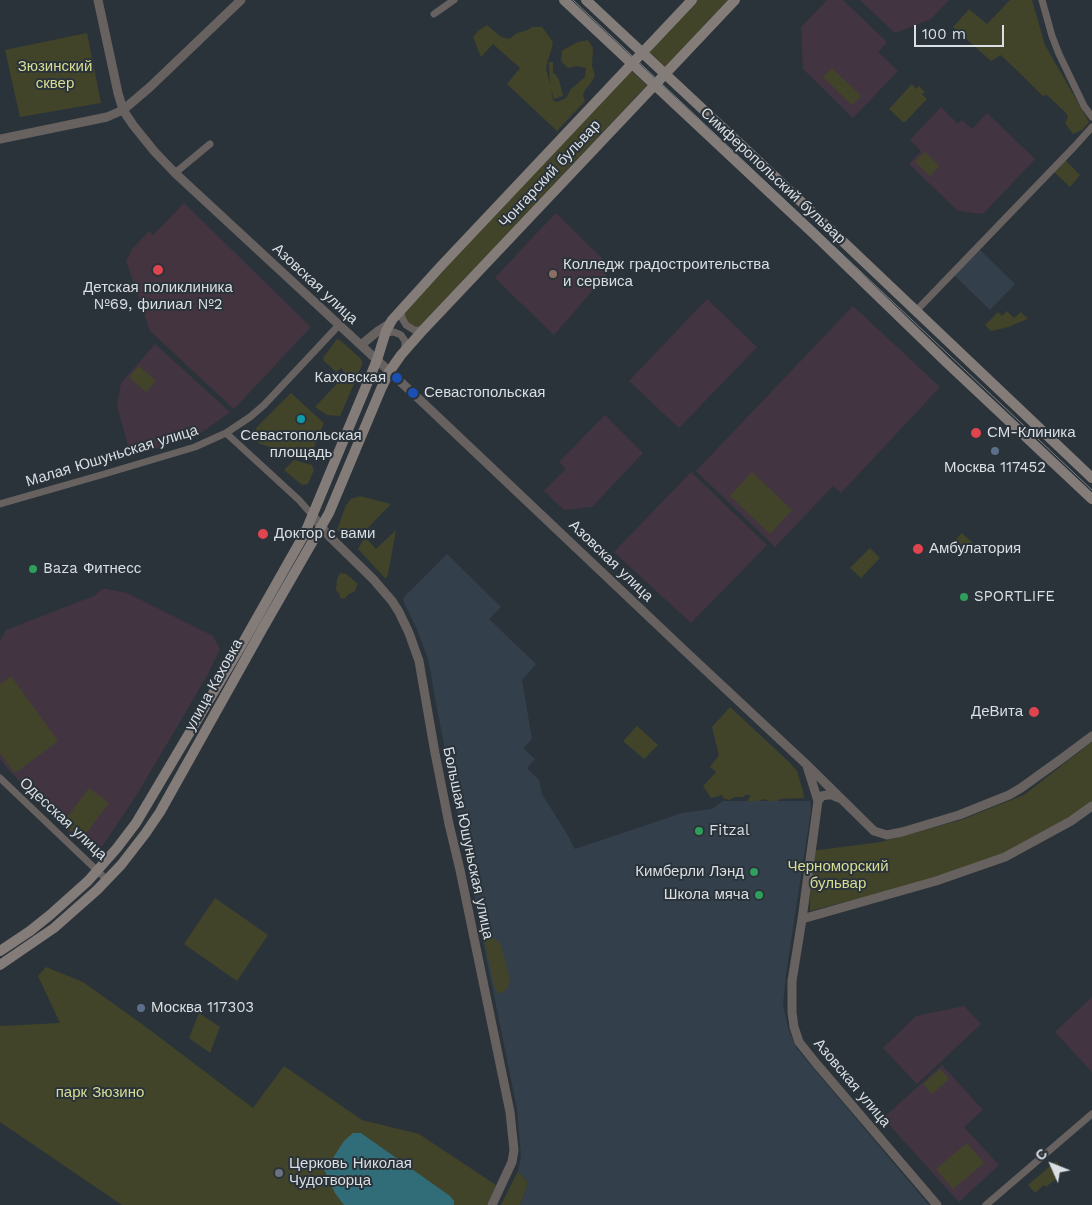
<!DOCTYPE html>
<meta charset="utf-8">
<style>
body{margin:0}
#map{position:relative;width:1092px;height:1205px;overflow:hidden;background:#2b333a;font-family:"Work Sans",sans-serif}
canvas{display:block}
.north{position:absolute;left:1027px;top:1140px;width:50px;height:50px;-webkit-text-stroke:4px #2b333a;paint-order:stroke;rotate:314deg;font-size:14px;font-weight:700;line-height:20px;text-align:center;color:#dadfe4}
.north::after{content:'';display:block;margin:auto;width:18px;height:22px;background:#dadfe4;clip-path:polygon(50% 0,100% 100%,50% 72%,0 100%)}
.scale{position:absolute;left:914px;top:25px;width:90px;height:22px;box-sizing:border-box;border:2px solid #dadfe4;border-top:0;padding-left:6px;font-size:15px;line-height:18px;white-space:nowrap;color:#dadfe4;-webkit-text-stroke:4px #2b333a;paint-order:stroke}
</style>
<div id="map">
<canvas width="1092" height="1205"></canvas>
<div class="north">С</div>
<div class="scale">100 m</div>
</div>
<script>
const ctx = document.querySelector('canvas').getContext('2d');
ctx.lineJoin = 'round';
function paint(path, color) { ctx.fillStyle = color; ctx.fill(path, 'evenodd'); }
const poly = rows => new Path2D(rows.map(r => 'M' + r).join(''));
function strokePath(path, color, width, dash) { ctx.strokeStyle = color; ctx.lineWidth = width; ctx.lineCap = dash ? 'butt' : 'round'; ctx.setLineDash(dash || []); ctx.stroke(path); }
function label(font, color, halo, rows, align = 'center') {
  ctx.font = font + ' "Work Sans",sans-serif'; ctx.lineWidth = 4; ctx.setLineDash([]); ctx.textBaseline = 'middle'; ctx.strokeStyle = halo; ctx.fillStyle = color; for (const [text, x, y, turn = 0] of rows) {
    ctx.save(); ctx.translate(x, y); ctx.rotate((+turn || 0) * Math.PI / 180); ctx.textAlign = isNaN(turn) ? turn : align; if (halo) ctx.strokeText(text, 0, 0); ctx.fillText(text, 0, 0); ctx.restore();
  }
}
paint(poly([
 [979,249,1015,284,990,310,954,275],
 [447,554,501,607,489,619,536,664,522,680,532,739,523,748,535,759,527,768,539,780,542,794,567,834,575,849,682,813,712,809,723,801,810,801,811,810,786,974,783,1004,788,1028,797,1049,929,1205,520,1205,528,1183,518,1171,521,1156,517,1109,462,837,435,698,431,674,428,659,417,629,404,603,404,601,403,598]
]), '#333f4a');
paint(poly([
 [827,0,843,0,887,42,878,52,898,71,853,118,803,69,801,27],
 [860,0,949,0,931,19,895,33],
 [941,107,958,124,962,120,972,129,987,113,1035,159,983,214,958,211,909,164,921,151,910,140],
 [556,213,612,268,554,335,495,278,532,238],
 [707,299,757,347,679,428,629,381],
 [853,306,940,387,841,493,833,486,775,547,696,471],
 [155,344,230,412,197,436,131,456,117,406,121,383],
 [605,415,643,453,592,507,564,510,544,491,566,469,559,462],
 [691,472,767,545,691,623,614,552],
 [102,589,106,589,127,593,213,636,220,649,207,676,136,796,97,854,59,823,8,769,0,759,0,642,6,630,94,596],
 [1092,997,1092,1072,1055,1032],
 [964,1006,981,1024,917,1084,883,1048,916,1016],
 [942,1065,983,1110,964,1127,999,1165,959,1202,883,1118]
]), '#433441');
paint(poly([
 [184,203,311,327,234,409,150,331,126,261,130,255,131,250,149,231,153,235]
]), '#433440');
paint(poly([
 [697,0,728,0,665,67,648,51],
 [1010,0,1032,0,1045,45,1089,122,1082,130,1073,134,1065,123,1068,117,1066,113,1047,95,1043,96,1001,55,991,61,953,27,969,9,987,24],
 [487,25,501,37,509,39,517,33,525,31,533,27,542,27,553,42,551,51,548,60,546,69,550,84,549,62,553,62,553,73,556,75,559,80,563,96,554,99,551,89,553,100,557,102,566,98,571,89,585,77,586,68,577,66,568,68,561,61,562,51,570,46,578,42,588,40,593,48,592,66,595,75,591,83,585,90,583,95,585,101,557,131,507,84,520,68,493,44,481,57,473,37,479,30],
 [87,33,101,103,20,117,5,50],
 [832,68,861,96,852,105,823,77],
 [630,70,647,85,420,326,411,326,404,319,403,310],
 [912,84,916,89,919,86,925,92,922,94,927,99,904,123,889,109],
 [925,152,939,166,930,176,915,162],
 [1065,160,1080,175,1070,187,1054,172],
 [1007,311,1014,318,1021,312,1028,319,1008,327,991,331,985,325,998,312,1002,316],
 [337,339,341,341,360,358,362,361,362,365,340,416,327,415,315,407,346,374,341,368,336,372,324,361,323,358],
 [139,366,156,381,146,392,129,377],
 [291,393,324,423,309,459,260,444,256,440,254,435,257,427],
 [294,460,312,465,314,470,308,484,302,485,284,470],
 [752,472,792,510,770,534,730,496],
 [360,496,391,504,360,536,353,540,345,537,337,530,346,505,351,499],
 [396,530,388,574,386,579,358,549,365,537,376,549],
 [962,533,975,545,965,556,952,543],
 [870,548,880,558,861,578,850,568],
 [340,573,346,574,357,583,357,585,355,591,349,594,344,599,340,598,339,593,336,590,337,579],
 [11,676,58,741,15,773,0,753,0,684],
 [730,707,789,762,797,771,803,791,804,798,780,799,777,801,769,801,763,799,759,801,752,801,749,802,747,801,751,795,745,795,744,797,735,797,729,800,723,798,722,795,711,798,703,786,716,772,710,767,719,755,712,727],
 [637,726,658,745,644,759,623,741],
 [1092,742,1092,802,1069,819,1003,854,935,879,810,911,811,851,881,842,961,820,1024,795],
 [89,788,109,803,82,839,62,824],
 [215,898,268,935,237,981,184,944],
 [491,937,498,941,501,945,509,976,509,984,506,990,502,993,499,994,495,989,485,943,486,939],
 [46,967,83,982,142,1024,253,1108,284,1066,362,1120,419,1134,496,1185,487,1205,122,1205,0,1122,0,1026,60,1023,38,976],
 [199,1013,220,1027,210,1053,189,1038],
 [940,1069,949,1079,932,1094,923,1084],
 [967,1143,984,1163,953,1189,936,1169],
 [1056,1161,1062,1169,1055,1175,1057,1178,1046,1187,1044,1185,1035,1193,1028,1185],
 [518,1171,528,1183,520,1205,501,1205]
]), '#414429');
paint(poly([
 [353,1133,361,1133,450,1196,454,1201,454,1205,344,1205,335,1193,323,1167,333,1158,344,1141]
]), '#306d78');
strokePath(poly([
 [1042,0,1052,36,1059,54,1084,106,1092,117],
 [434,14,454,0],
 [175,173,210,144],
 [401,310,402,318,406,325,414,330,423,330],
 [916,311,1074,147,1092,127],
 [384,335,387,333,394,332,401,335,405,341,405,345,404,351],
 [226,433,299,500,313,516],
 [0,504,101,475,195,447,226,433,250,417,264,405,339,325],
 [0,778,107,880],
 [986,1205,1092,1114]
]), '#67625f', 7);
strokePath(poly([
 [98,0,118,93,123,110,133,125,154,151,175,173,418,398,684,650,806,764,874,831,887,835,902,832,959,815,1009,795,1021,788,1064,757,1092,736],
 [0,139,107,117,123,110,150,87,241,0],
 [361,345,378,331,389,324],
 [313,516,329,536,373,579,392,601,399,612,409,633,419,661,435,753,449,824,460,870,510,1112,514,1150,512,1162,492,1205],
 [807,766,818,801,802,919,792,981,792,1012,794,1027,799,1042,815,1062,937,1205],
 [818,801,822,796,827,795,832,795,839,798],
 [802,919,936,881,1005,857,1071,821,1092,806]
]), '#67625f', 9);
strokePath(poly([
 [564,0,815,235,946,362,1092,499],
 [586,0,755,158,1092,478],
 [0,951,30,931,50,915,88,881,117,848,136,823,241,646,305,533,352,420,377,360,386,331,392,320,440,267,692,0],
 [0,965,54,928,97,890,121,865,145,834,160,812,264,626,329,513,381,389,389,372,401,355,423,330,735,0]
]), '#847c79', 10);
strokePath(poly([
 [573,0,1092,490]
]), '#7c8288', 1);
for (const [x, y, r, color] of [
 [158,270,6,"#e0444e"],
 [553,274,5,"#8d6e63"],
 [397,378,6,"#1a4fb4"],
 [413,393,6,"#1a4fb4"],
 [301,419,5,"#0f9aa8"],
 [976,433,6,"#e0444e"],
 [995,451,5,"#5c6f8a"],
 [263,534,6,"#e0444e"],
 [918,549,6,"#e0444e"],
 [33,569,5,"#2e9e5b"],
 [964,597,5,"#2e9e5b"],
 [1034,712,6,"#e0444e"],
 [699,831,5,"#2e9e5b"],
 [754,872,5,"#2e9e5b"],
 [759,895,5,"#2e9e5b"],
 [141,1008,5,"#5c6f8a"],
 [279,1173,5,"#6b7280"]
]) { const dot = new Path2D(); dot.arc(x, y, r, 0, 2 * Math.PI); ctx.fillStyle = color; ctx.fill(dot); strokePath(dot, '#2b333a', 2); }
label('15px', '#d7dd93', '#2b333a', [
 ["Зюзинский",55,67],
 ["сквер",55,84],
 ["Черноморский",838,867],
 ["бульвар",838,884],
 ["парк Зюзино",100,1093]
]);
label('15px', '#dadfe4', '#2b333a', [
 ["Чонгарский бульвар",550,174,-47],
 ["Симферопольский бульвар",773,176,43],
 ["Азовская улица",315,284,43],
 ["Малая Юшуньская улица",112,456,-17],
 ["Азовская улица",611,561,44],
 ["улица Каховка",214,685,-61],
 ["Одесская улица",63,819,43],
 ["Большая Юшуньская улица",468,843,78],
 ["Азовская улица",852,1083,50]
]);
label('15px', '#dadfe4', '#2b333a', [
 ["Колледж градостроительства",563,265],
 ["и сервиса",563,282],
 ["Детская поликлиника",158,288,"center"],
 ["№69, филиал №2",158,305,"center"],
 ["Каховская",386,378,"right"],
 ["Севастопольская",424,393],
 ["СМ-Клиника",987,433],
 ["Севастопольская",301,436,"center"],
 ["площадь",301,453,"center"],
 ["Москва 117452",995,468,"center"],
 ["Доктор с вами",274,534],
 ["Амбулатория",929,549],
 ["Baza Фитнесс",43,569],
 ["SPORTLIFE",974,597],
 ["ДеВита",1023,712,"right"],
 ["Fitzal",709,831],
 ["Кимберли Лэнд",744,872,"right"],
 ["Школа мяча",749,895,"right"],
 ["Москва 117303",151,1008],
 ["Церковь Николая",289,1164],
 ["Чудотворца",289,1181]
], 'left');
</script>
